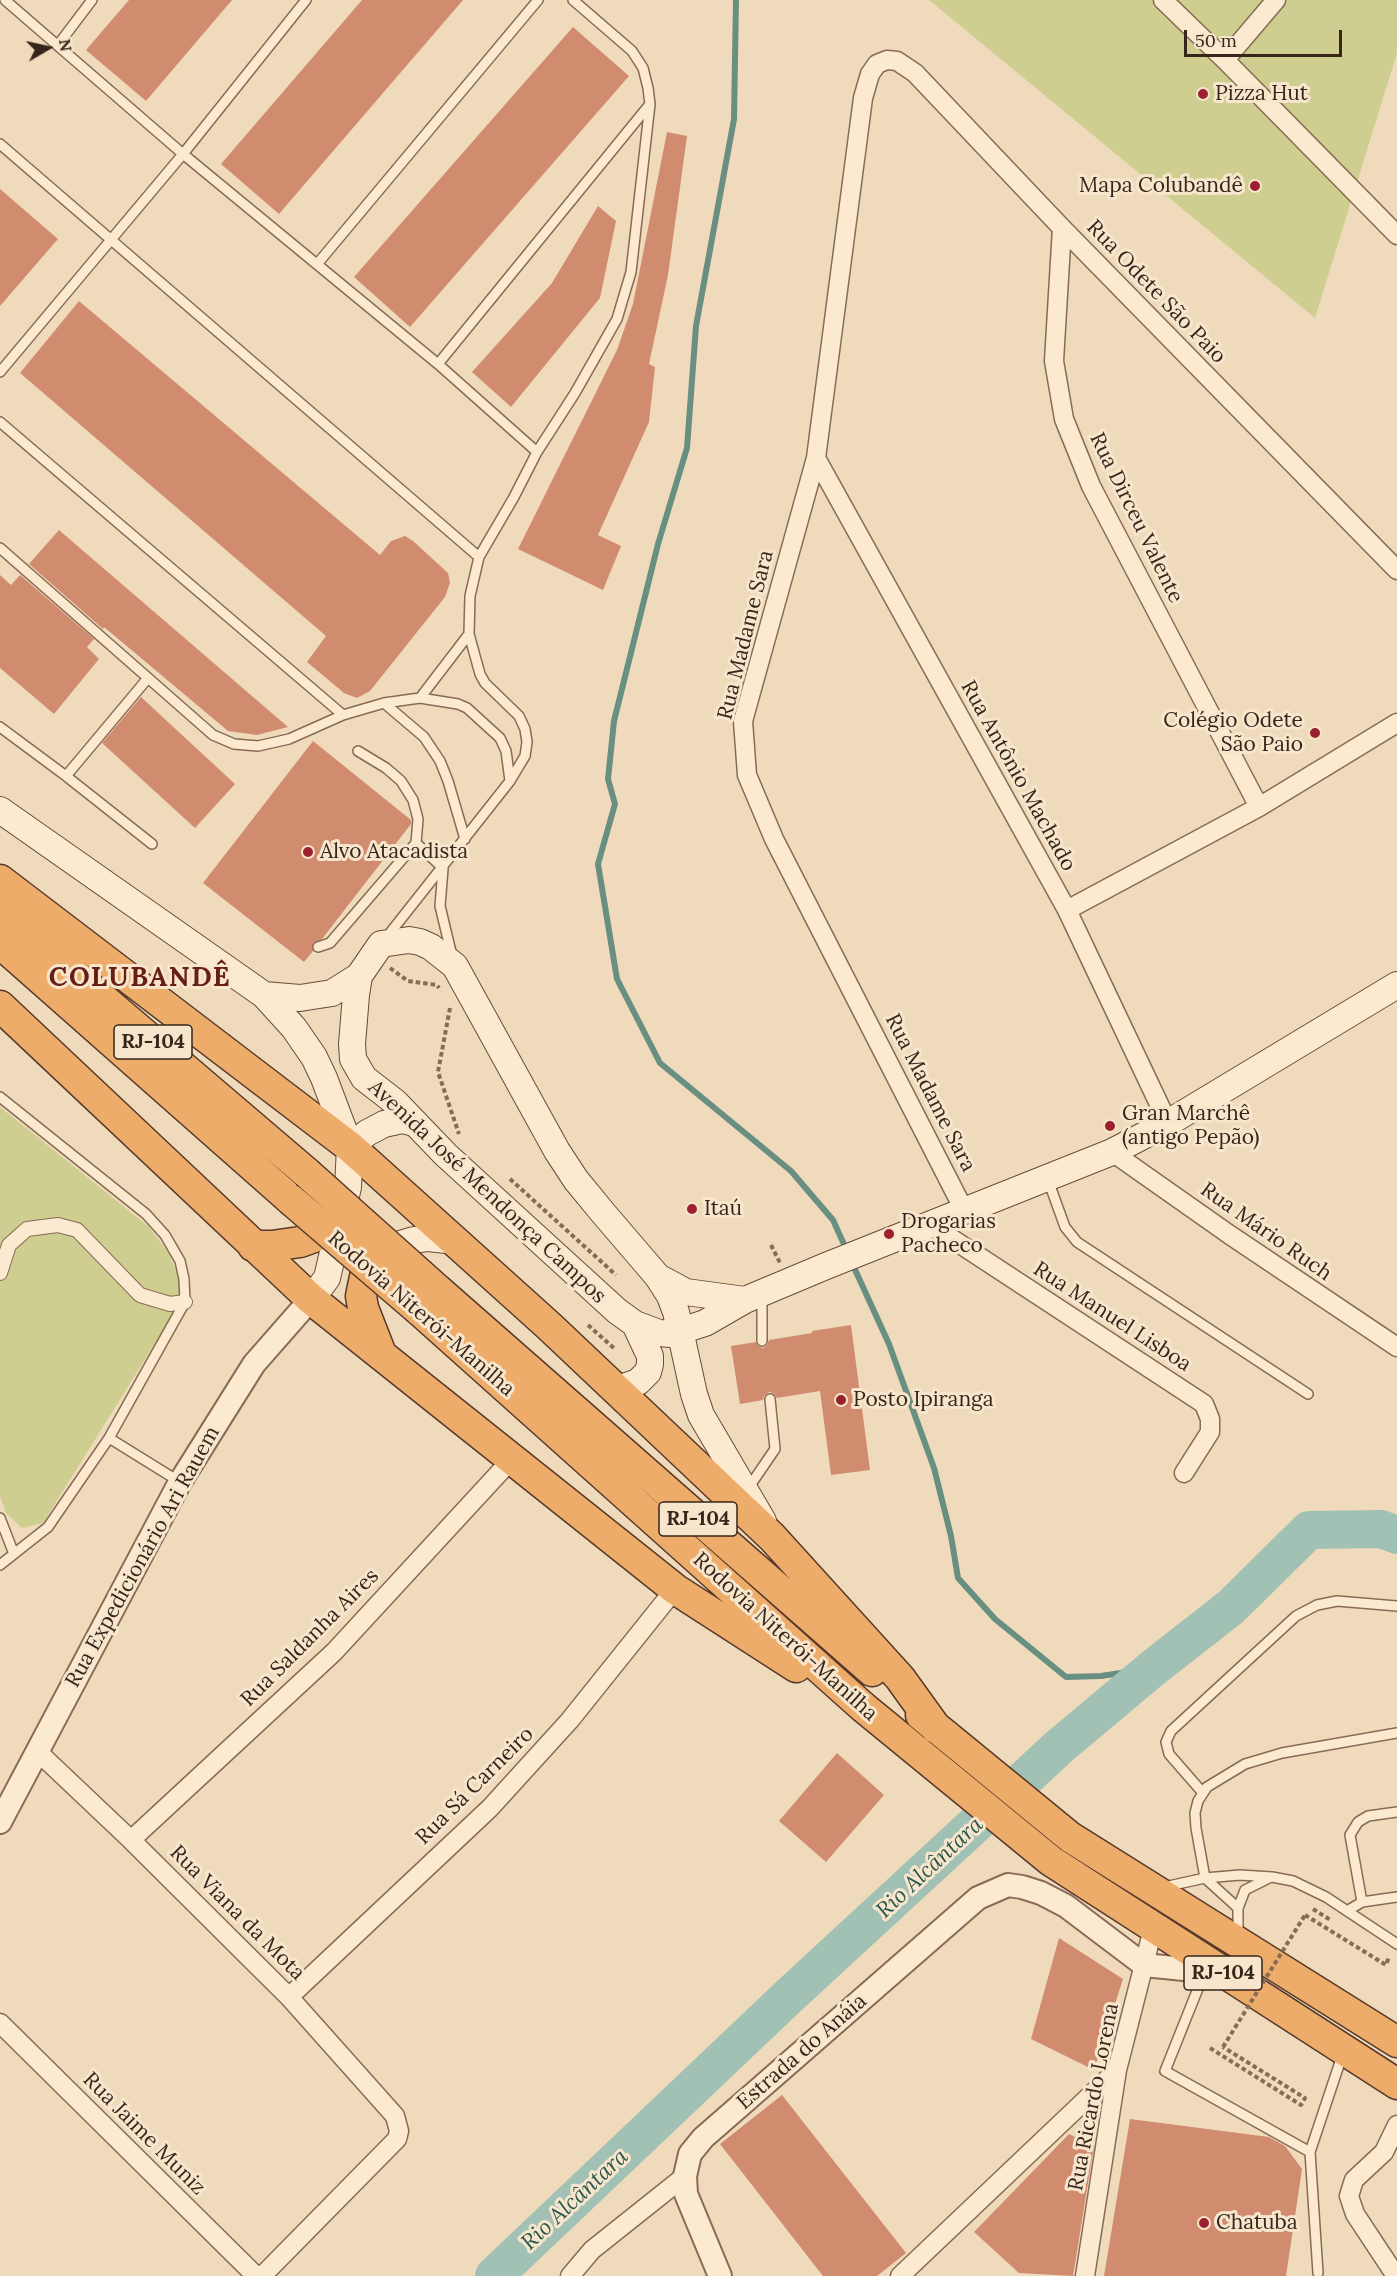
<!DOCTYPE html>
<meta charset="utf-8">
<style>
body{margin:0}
#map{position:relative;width:1397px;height:2276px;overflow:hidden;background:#f0dabc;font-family:Lora,serif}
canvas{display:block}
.north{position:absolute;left:18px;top:18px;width:60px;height:60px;-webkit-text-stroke:4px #f7e6cc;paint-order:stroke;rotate:81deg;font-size:16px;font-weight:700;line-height:24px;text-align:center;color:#37251b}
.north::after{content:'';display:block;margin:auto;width:21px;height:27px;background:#37251b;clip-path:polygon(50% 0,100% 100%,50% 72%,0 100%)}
.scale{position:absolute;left:1184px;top:30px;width:158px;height:27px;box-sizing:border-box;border:3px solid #37251b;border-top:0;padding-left:8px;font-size:18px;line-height:21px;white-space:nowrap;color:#37251b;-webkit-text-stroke:4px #f7e6cc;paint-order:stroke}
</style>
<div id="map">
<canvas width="1397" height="2276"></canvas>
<div class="north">N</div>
<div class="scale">50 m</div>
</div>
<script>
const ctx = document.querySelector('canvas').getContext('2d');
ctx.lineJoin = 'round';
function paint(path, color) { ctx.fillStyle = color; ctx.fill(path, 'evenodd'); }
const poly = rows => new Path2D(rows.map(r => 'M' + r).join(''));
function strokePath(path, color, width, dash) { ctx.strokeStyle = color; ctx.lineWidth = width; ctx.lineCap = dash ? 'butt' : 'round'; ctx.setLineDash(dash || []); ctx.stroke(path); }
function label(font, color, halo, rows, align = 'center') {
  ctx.font = font + ' Lora,serif'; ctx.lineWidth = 6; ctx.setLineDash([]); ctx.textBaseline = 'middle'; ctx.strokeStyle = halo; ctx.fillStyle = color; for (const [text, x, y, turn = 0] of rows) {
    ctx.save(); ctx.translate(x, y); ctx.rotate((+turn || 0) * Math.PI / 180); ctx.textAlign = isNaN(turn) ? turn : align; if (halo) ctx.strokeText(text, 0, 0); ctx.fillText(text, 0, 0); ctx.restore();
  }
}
paint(poly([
 [929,0,1397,0,1397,53,1315,318],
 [0,1107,149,1227,168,1252,179,1279,182,1296,174,1313,43,1523,22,1528,6,1513,0,1496]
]), '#cece90');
strokePath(poly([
 [736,0,734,119,696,326,687,448,658,544,614,721,608,779,615,804,598,864,617,979,660,1063,791,1171,833,1220,847,1251],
 [852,1263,889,1344,934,1468,951,1536,958,1578,995,1619,1066,1677,1101,1676,1153,1668]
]), '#688f80', 6);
strokePath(poly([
 [494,2276,789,1996,1060,1746,1153,1668,1231,1607,1309,1530,1381,1529,1397,1535]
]), '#a0c1b3', 38);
paint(poly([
 [129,0,232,0,146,101,86,50],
 [362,0,463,0,279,214,221,164],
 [573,27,629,76,410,327,354,277],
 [667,132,687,136,668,275,649,364,655,367,649,422,598,535,621,546,603,590,518,549,617,350,633,304],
 [0,189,58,239,0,306],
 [598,206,616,221,600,298,511,407,472,372,552,283],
 [79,301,380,555,391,541,405,536,413,541,448,573,450,583,445,597,370,691,357,698,344,693,307,662,326,636,20,373],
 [59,530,288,727,257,735,228,731,104,627,103,629,29,564],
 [0,575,11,585,20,575,94,639,87,647,99,659,54,714,0,668],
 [141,697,235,784,195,828,102,743],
 [313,741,411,820,411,824,322,939,313,943,313,951,304,962,203,883],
 [851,1325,870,1470,831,1475,820,1391,777,1398,773,1393,769,1392,764,1396,763,1400,740,1404,731,1346,756,1342,758,1346,763,1348,767,1345,769,1340,812,1333,812,1331],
 [837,1753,884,1795,826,1862,779,1821],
 [1059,1938,1123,1979,1094,2070,1031,2039],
 [782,2095,906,2253,877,2276,823,2276,720,2144],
 [1130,2119,1269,2137,1285,2146,1302,2169,1286,2276,1104,2276],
 [1069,2134,1094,2146,1073,2276,1019,2273,974,2232]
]), '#d18c70');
const service = poly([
 [5,0,183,154,438,364,537,452],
 [58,45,92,0],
 [0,144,479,557],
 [318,263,538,0],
 [438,364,650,104],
 [0,372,183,154,306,0],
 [0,422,343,715,384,703,420,698,458,704,467,708,500,738,506,751,510,781],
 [0,548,213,735,234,744,258,746,289,739,343,715],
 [420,698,469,634,470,596,479,557,514,497,537,452,575,393,617,319,631,272,650,104,648,88,643,68,632,51,573,0],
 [384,703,424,737,440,761,448,781,465,839],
 [0,727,66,776,148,678],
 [358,751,386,768,401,781,413,800,418,819,416,843,443,868],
 [66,776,152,844],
 [443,869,440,906,452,956],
 [386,938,510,781,525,756,527,742,525,729,519,716,485,683,480,674,469,634],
 [318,947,330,943,416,843],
 [0,1097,146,1214,165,1235,180,1261,184,1279,185,1302,109,1438,48,1527,0,1565],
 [1048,1180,1065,1227,1077,1242,1308,1394],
 [762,1296,762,1341],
 [109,1438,180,1482],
 [747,1490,775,1449,770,1399],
 [0,1518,14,1554],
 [1203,1793,1169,1754,1166,1742,1171,1731,1296,1616,1317,1605,1337,1601,1397,1606],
 [1164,1887,1205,1878,1240,1875,1272,1877,1293,1881,1326,1897,1397,1944],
 [1362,1902,1350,1835,1358,1822,1368,1816,1397,1812],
 [1238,1908,1205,1878,1196,1828,1195,1813,1198,1801,1207,1787,1245,1764,1282,1753,1397,1733],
 [1347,1911,1362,1902,1397,1897],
 [1238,1934,1238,1908,1245,1890,1269,1878],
 [1207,1966,1165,2071,1310,2152],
 [1318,2273,1310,2152,1343,2053]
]);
const pedestrian = poly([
 [0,1273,9,1245,27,1229,58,1225,77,1230,140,1295,170,1304,185,1302]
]);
const minor = poly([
 [1163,0,1225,60,1397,235],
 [1225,60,1276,0],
 [1062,228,1054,361,1064,419,1091,486,1259,807],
 [816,458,1067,910,1168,1123],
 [1067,910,1259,807,1397,723],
 [1112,1152,1230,1235,1397,1347],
 [965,1212,774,839,747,775,743,721,816,458,863,98,870,74,877,64,887,60,897,61,915,73,1062,228,1397,570],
 [931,1225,1204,1404,1210,1419,1210,1432,1184,1473],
 [37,1751,131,1840,289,1997,395,2116,399,2131,397,2139,262,2276],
 [131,1840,334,1652,512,1459],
 [289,1997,490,1808,570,1720,675,1589],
 [0,2023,256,2276],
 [570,2276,592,2250,685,2176],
 [900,2276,1117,2070],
 [1085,2276,1117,2070,1153,1929],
 [1396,2276,1355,2214,1349,2196,1354,2180,1384,2152,1397,2125]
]);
const tertiary = poly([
 [0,1822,180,1482,254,1364,311,1299],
 [720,2276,686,2194,685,2176,690,2154,703,2138,978,1898,1008,1885,1022,1887,1041,1893,1066,1906,1144,1965,1184,1969,1209,1964]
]);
const secondary = poly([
 [0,810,264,995,294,1028,314,1057,324,1078,350,1147,348,1187,327,1278,311,1299],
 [264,995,300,998,332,993,359,976],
 [350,1147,367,1133,384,1124,402,1120,414,1123],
 [375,1255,387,1248,414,1240,428,1238,456,1241],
 [658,1277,670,1296,676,1312,694,1394,701,1415,763,1521],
 [745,1300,686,1292,658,1277,604,1214,576,1180,557,1151,455,966,431,947,420,942,409,940,381,944,359,976,356,995,352,1044,353,1059,364,1078,395,1102,446,1155,617,1311,635,1324,659,1333,671,1334,705,1323,745,1300,826,1266,1112,1152,1168,1123,1397,985],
 [617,1389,638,1382,648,1372,650,1364,650,1356,635,1324]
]);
const trunk = poly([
 [0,880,350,1147,549,1326,772,1537,900,1678,936,1728],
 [0,911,307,1173],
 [0,943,291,1200],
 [0,1006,311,1299,675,1589,796,1667],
 [253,1246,272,1246,300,1242,314,1237,341,1214],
 [377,1254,366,1272,361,1296,363,1308,381,1354],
 [439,1291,872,1671],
 [419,1310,863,1707,1051,1861,1397,2084],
 [921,1715,1070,1837,1397,2042]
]);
strokePath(service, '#896a55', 12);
strokePath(pedestrian, '#896a55', 16);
strokePath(minor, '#896a55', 21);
strokePath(tertiary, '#896a55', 26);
strokePath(secondary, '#6a4b38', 28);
strokePath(trunk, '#56392a', 33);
strokePath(poly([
 [390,968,408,981,437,985,439,988],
 [450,1008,438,1072,459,1134],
 [510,1179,616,1275],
 [771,1245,780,1263],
 [588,1325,616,1350],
 [1313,1909,1332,1921],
 [1305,1915,1386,1965,1389,1957],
 [1210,2048,1301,2105,1305,2098,1223,2047]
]), '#896a55', 4, [4.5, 3]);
strokePath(service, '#fbe9d0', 9);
strokePath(pedestrian, '#fbe9d0', 14);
strokePath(minor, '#fbe9d0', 18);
strokePath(tertiary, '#fbe9d0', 22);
strokePath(secondary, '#fbe9d0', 26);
strokePath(trunk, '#eeac6b', 30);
const trunkBridge = poly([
 [307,1173,439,1291],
 [291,1200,419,1310]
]);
strokePath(trunkBridge, '#56392a', 33, []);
strokePath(poly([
 [1223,2047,1305,1915]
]), '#896a55', 4, [4.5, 3]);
strokePath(trunkBridge, '#eeac6b', 30);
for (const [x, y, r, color] of [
 [1203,94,6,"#9b2131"],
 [1255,186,6,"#9b2131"],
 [1315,733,6,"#9b2131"],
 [308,852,6,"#9b2131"],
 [1110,1126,6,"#9b2131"],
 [692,1209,6,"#9b2131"],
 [889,1234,6,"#9b2131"],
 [841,1400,6,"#9b2131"],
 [1204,2223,6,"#9b2131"]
]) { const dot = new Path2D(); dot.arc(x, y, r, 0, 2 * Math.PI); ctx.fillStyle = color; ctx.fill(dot); strokePath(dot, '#f7e6cc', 2); }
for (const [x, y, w] of [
 [153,1042,78],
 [698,1519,78],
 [1223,1973,78]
]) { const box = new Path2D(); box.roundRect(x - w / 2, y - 17, w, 34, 4.5); ctx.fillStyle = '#f7e6cc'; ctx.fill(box); strokePath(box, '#37251b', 1.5); }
label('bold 20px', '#37251b', null, [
 ["RJ-104",153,1042],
 ["RJ-104",698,1519],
 ["RJ-104",1223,1973]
]);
label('21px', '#37251b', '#f7e6cc', [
 ["Pizza Hut",1215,94],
 ["Mapa Colubandê",1243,186,"right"],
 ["Colégio Odete",1303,721,"right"],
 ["São Paio",1303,745,"right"],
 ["Alvo Atacadista",320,852],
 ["Gran Marchê",1122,1114],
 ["(antigo Pepão)",1122,1138],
 ["Itaú",704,1209],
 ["Drogarias",901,1222],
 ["Pacheco",901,1246],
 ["Posto Ipiranga",853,1400],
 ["Chatuba",1216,2223]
], 'left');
label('21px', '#37251b', '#f7e6cc', [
 ["Rua Odete São Paio",1156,292,46],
 ["Rua Dirceu Valente",1136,518,64],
 ["Rua Madame Sara",746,635,-76],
 ["Rua Antônio Machado",1018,776,61],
 ["Rua Madame Sara",930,1093,63],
 ["Avenida José Mendonça Campos",487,1192,43],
 ["Rua Mário Ruch",1266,1232,35],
 ["Rodovia Niterói-Manilha",421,1314,41],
 ["Rua Manuel Lisboa",1112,1317,33],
 ["Rua Expedicionário Ari Rauem",143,1557,-61],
 ["Rodovia Niterói-Manilha",785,1637,42],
 ["Rua Saldanha Aires",310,1638,-45],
 ["Rua Sá Carneiro",475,1786,-45],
 ["Rua Viana da Mota",237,1913,45],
 ["Estrada do Anáia",802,2052,-41],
 ["Rua Ricardo Lorena",1094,2097,-79],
 ["Rua Jaime Muniz",144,2134,45]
]);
label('italic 22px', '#29584f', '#f7e6cc', [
 ["Rio Alcântara",930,1868,-43],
 ["Rio Alcântara",575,2200,-43]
]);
ctx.letterSpacing = '1.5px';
label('bold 27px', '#661e17', '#f7e6cc', [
 ["COLUBANDÊ",140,978]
]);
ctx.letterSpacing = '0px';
</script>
